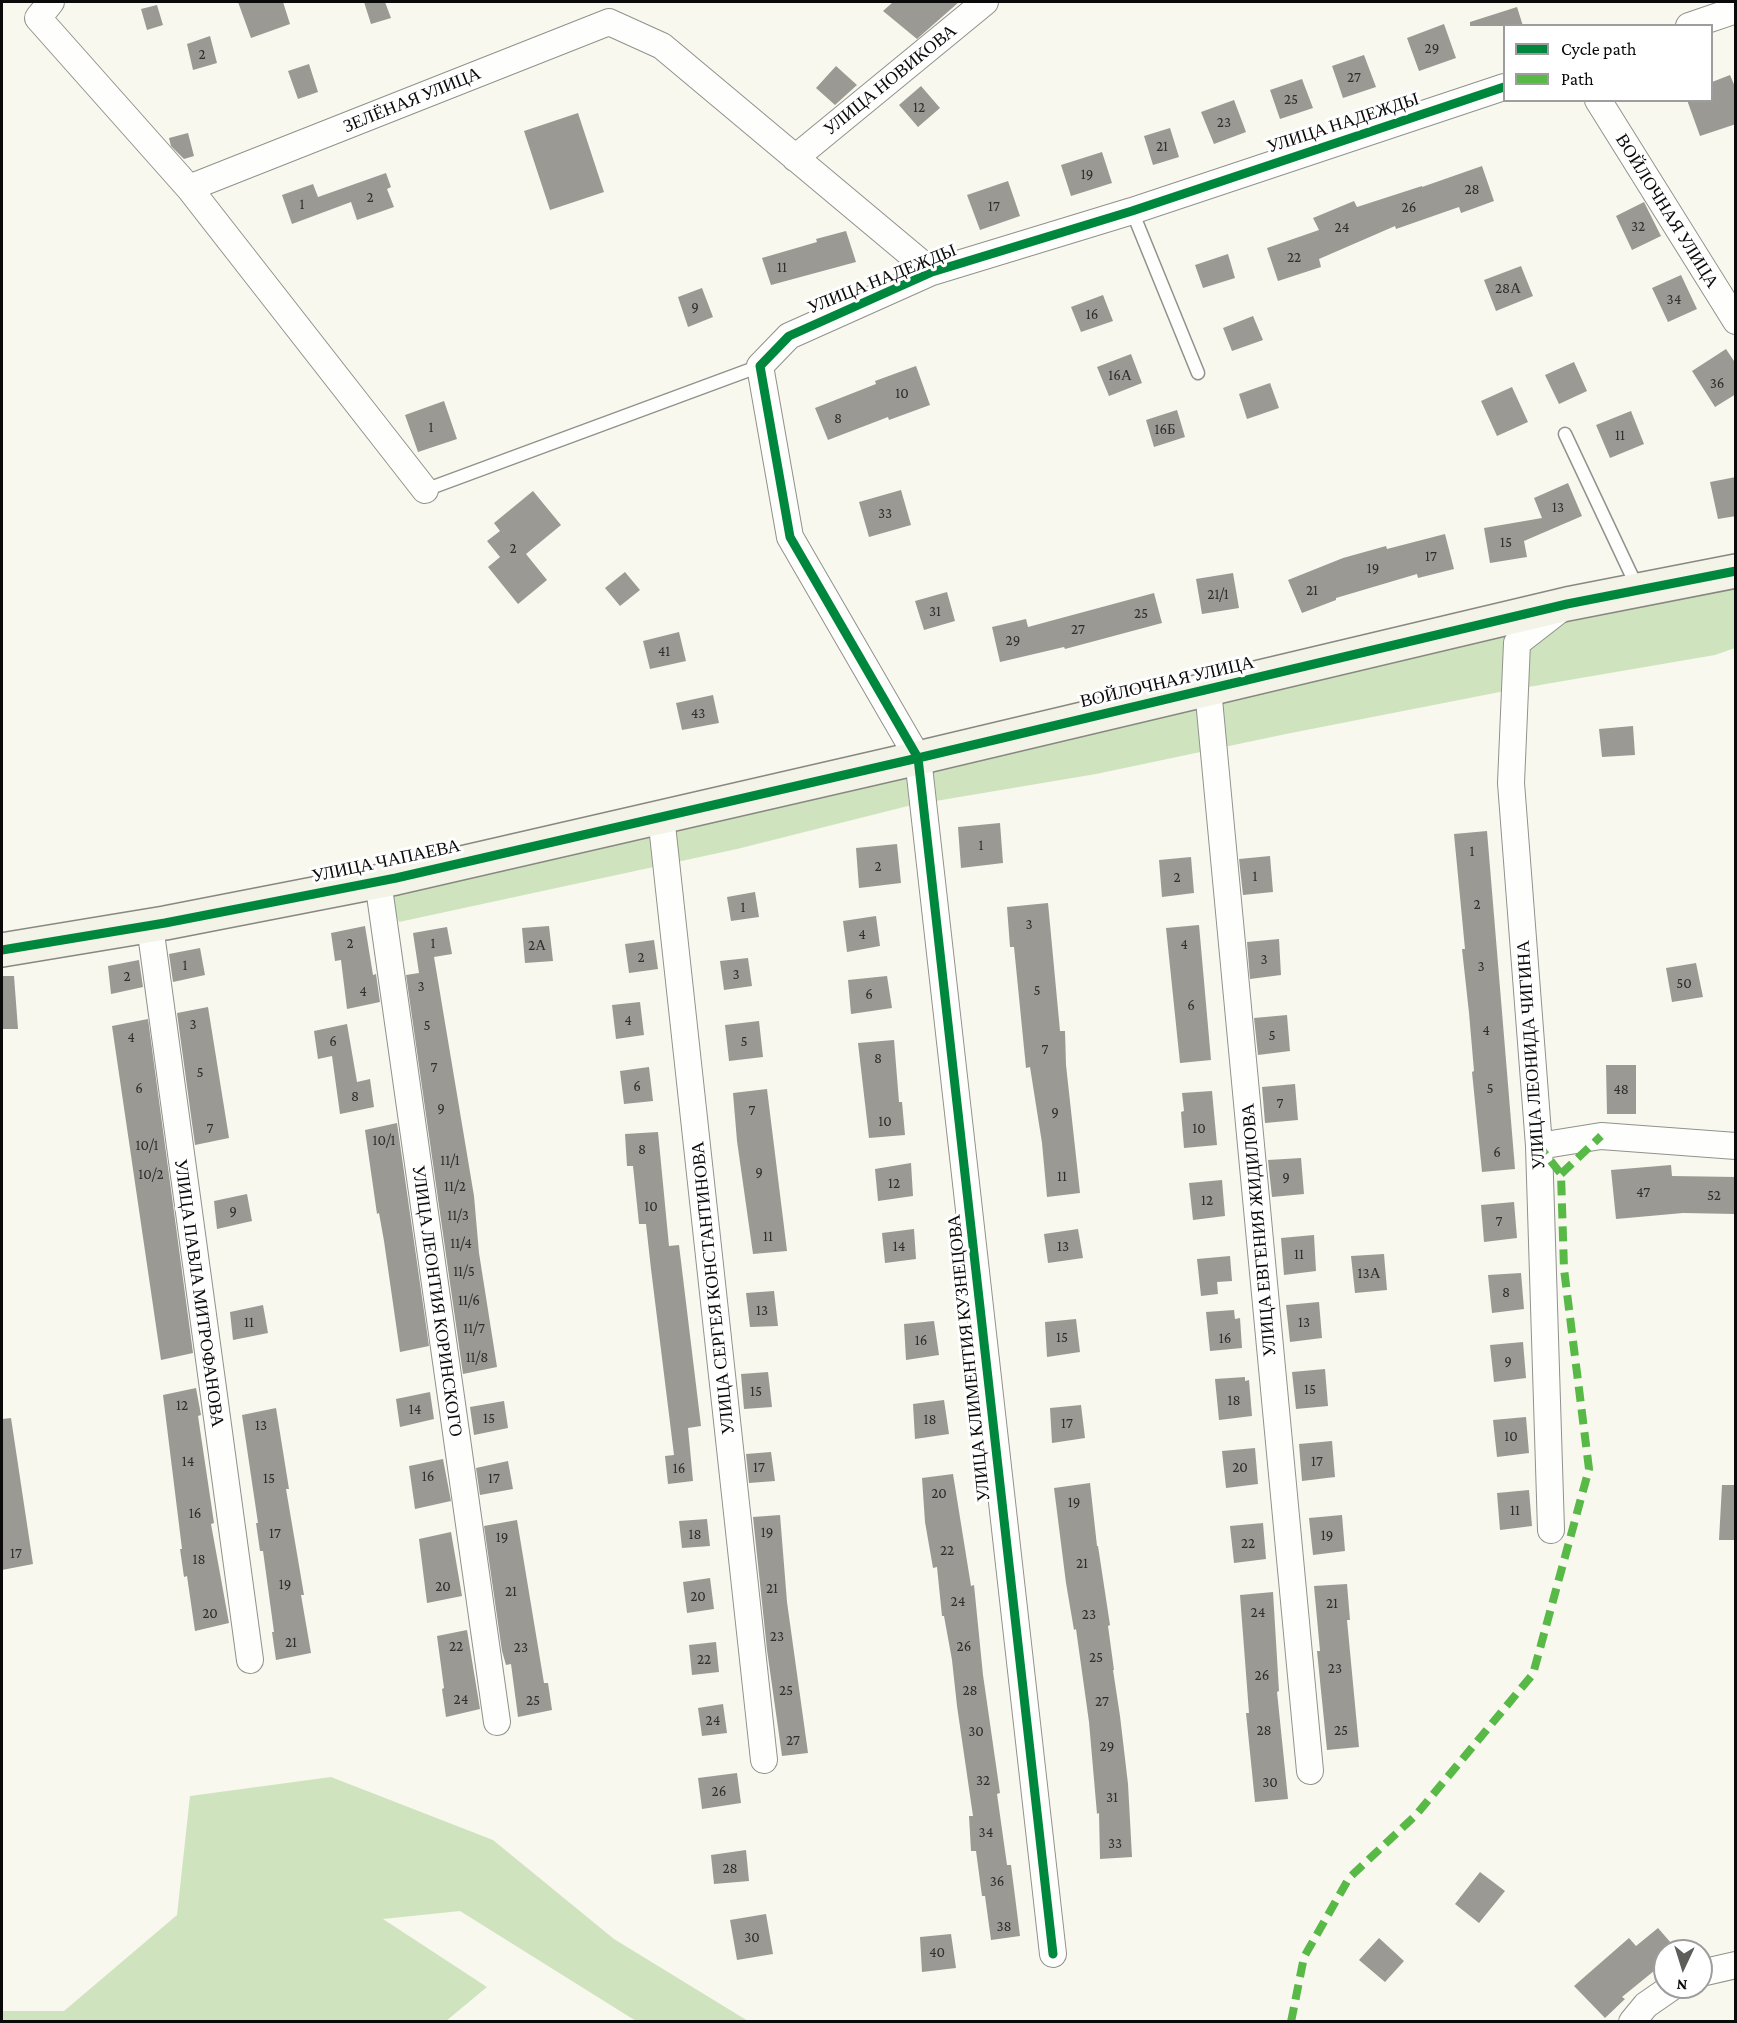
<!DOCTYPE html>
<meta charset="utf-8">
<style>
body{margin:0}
#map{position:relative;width:1737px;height:2023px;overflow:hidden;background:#f8f8ee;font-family:"Crimson Pro",serif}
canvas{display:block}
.frame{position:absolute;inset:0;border:3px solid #0a0a0a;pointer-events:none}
.legend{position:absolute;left:1503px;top:24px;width:210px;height:78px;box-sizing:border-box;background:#fff;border:2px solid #9d9d9d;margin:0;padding:8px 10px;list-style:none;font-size:18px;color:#0a0a0a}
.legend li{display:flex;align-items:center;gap:12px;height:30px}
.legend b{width:30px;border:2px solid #9d9d9d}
.north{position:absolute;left:1653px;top:1939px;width:60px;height:60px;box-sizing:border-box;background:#fff;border:2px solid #9d9d9d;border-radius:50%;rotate:184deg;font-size:16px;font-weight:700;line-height:24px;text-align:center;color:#0a0a0a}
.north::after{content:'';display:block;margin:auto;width:21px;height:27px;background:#5d5d5a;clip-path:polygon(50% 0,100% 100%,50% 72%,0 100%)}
</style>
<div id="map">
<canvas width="1737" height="2023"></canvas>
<div class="frame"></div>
<ul class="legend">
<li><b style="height:8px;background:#00873e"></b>Cycle path</li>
<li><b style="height:8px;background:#58b947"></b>Path</li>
</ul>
<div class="north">N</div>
</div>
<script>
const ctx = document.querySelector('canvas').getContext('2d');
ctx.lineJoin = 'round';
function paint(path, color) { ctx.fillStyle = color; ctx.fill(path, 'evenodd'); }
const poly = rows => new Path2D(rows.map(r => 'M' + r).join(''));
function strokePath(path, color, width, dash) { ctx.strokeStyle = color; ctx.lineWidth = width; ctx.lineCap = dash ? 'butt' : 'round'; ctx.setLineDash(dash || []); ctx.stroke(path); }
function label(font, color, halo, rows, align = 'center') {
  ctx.font = font + ' "Crimson Pro",serif'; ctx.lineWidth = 6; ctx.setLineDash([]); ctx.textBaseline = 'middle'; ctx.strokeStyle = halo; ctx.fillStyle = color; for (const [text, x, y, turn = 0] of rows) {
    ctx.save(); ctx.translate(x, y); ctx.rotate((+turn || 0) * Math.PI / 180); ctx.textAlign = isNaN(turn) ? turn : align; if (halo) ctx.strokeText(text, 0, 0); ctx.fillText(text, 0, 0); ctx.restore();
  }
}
paint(poly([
 [1735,582,1735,648,1715,655,1505,691,1286,734,1096,774,912,805,737,849,399,922,385,894,405,882],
 [331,1777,493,1840,614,1939,748,2021,636,2021,460,1911,383,1919,487,1987,446,2021,2,2021,2,2011,64,2011,177,1915,190,1796]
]), '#cfe4be');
paint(poly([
 [238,2,283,2,290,24,251,38],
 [364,2,385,2,391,18,371,24],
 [893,2,959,2,917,39,883,11],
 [157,5,163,25,147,30,141,9],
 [1517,7,1523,26,1470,26,1470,22],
 [1444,24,1456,58,1419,71,1407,38],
 [210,36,217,63,193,70,187,44],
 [1364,55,1376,87,1343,98,1332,66],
 [309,64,318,92,298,99,288,71],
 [836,66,857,85,835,105,816,88],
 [1730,75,1736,89,1736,124,1700,136,1687,100,1712,100,1712,82],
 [1302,79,1313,108,1280,119,1270,90],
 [921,86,940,108,918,127,899,105],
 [1234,100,1246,132,1214,144,1201,112],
 [578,113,604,192,550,210,524,131],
 [1170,128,1179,157,1153,165,1144,136],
 [188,133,194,156,184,159,171,146,169,138],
 [1102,152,1112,183,1071,196,1061,165],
 [1482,166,1494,201,1461,213,1459,207,1396,229,1395,226,1319,259,1321,267,1278,281,1267,248,1319,230,1313,218,1354,201,1357,207,1422,186,1422,187],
 [386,173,391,187,387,189,394,207,357,220,351,202,292,224,282,195,313,184,318,197],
 [1008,181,1020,216,980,230,967,195],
 [1644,202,1661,236,1632,250,1616,216],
 [846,231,856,262,771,285,762,258,817,242,816,239],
 [1228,254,1235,278,1203,288,1195,265],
 [1521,266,1533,296,1496,311,1484,280],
 [1681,275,1697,309,1668,322,1652,288],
 [702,288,713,317,688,327,678,297],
 [1103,295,1113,321,1081,332,1071,307],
 [1253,316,1263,340,1232,351,1223,328],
 [1726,349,1736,364,1736,394,1715,407,1692,371],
 [1131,354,1142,383,1109,396,1097,367],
 [1574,362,1587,391,1559,404,1545,375],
 [916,366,930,405,889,420,888,417,828,440,815,408,876,384,875,381],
 [1270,383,1279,408,1247,419,1239,394],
 [1512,387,1528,422,1497,436,1481,401],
 [444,401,457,439,418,452,405,415],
 [1177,410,1185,437,1154,447,1146,420],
 [1631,411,1644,444,1610,458,1596,425],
 [1736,477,1736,516,1718,519,1710,482],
 [1568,483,1582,516,1524,541,1527,557,1490,563,1484,528,1542,518,1534,498],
 [901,490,911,525,869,537,859,502],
 [533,491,561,525,526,554,547,580,518,604,488,567,500,557,487,541,500,531,494,523],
 [1445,534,1454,569,1418,578,1417,574,1336,598,1336,600,1302,613,1288,580,1343,558,1386,546,1387,549],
 [625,572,640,590,620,606,605,588],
 [1233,573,1239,608,1202,614,1196,579],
 [947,592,955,621,924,630,915,601],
 [1154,593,1162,623,1065,649,1064,647,1000,662,992,627,1026,619,1028,627],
 [679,632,686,661,650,669,643,641],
 [713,695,719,723,682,730,676,703],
 [1633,726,1635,755,1602,757,1599,729],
 [1000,823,1003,863,961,868,958,827],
 [1487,831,1515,1169,1482,1172,1472,1072,1474,1071,1469,1013,1462,949,1465,949,1454,834],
 [897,844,901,883,859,888,856,848],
 [1270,856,1273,892,1243,895,1239,859],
 [1191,857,1194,893,1162,897,1159,860],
 [755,892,759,917,731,921,727,897],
 [1048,903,1060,1031,1065,1031,1066,1065,1080,1193,1047,1197,1042,1143,1030,1067,1026,1068,1014,947,1010,947,1007,907],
 [876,916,880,946,847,952,843,921],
 [1199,925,1211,1060,1180,1063,1166,928],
 [365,926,373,975,376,974,380,1002,347,1009,341,960,335,961,331,933],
 [549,926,553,961,525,963,522,928],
 [447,927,452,954,434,957,474,1196,479,1253,497,1367,463,1374,406,975,419,973,413,933],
 [1279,939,1281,975,1250,979,1247,942],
 [654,940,658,969,629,973,625,944],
 [200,948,205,975,173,982,169,954],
 [748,958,752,986,724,990,720,961],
 [139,960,143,987,111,994,108,966],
 [1696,963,1703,997,1672,1002,1666,968],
 [2,976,14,976,18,1029,2,1029],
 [887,976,892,1008,851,1014,848,980],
 [640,1002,644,1035,616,1039,612,1005],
 [208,1007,229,1138,195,1145,177,1013],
 [1287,1015,1290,1051,1258,1055,1254,1018],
 [148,1019,193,1353,161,1360,112,1026],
 [759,1021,763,1057,729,1061,725,1025],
 [347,1024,357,1082,370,1079,374,1107,340,1114,332,1056,318,1059,314,1031],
 [894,1040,899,1102,902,1102,905,1135,869,1138,858,1043],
 [1606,1065,1636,1065,1636,1114,1607,1114],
 [649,1067,653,1101,624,1104,620,1071],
 [1295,1084,1298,1120,1265,1123,1262,1087],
 [767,1089,787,1251,753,1254,737,1141,733,1093],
 [1212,1091,1217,1145,1184,1148,1181,1112,1184,1111,1182,1093],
 [397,1123,429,1346,400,1352,384,1241,379,1213,377,1214,365,1130],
 [658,1132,669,1246,679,1245,701,1426,688,1428,693,1481,668,1484,665,1456,674,1455,651,1269,646,1224,639,1224,633,1166,627,1166,625,1134],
 [1301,1158,1304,1194,1272,1197,1268,1160],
 [911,1163,913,1196,878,1201,875,1169],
 [1671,1165,1672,1176,1736,1177,1736,1214,1683,1213,1616,1219,1611,1170],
 [1222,1180,1225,1216,1193,1220,1189,1183],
 [247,1194,252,1221,217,1229,214,1201],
 [1514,1202,1517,1238,1484,1242,1481,1205],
 [914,1229,916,1259,885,1263,882,1233],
 [1078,1229,1083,1258,1048,1263,1044,1234],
 [1314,1235,1316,1271,1284,1275,1281,1238],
 [1384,1254,1387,1290,1355,1293,1351,1256],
 [1230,1256,1232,1281,1217,1282,1218,1294,1201,1296,1197,1259],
 [1521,1273,1524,1309,1492,1313,1488,1275],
 [774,1291,778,1326,750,1327,746,1293],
 [1319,1302,1322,1338,1290,1342,1286,1305],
 [263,1305,268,1333,233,1340,230,1312],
 [1234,1310,1235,1319,1240,1318,1242,1348,1210,1351,1206,1312],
 [1076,1319,1080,1352,1047,1357,1045,1322],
 [934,1321,939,1355,906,1360,904,1324],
 [1523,1342,1526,1378,1494,1382,1490,1345],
 [1325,1369,1328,1406,1296,1409,1292,1372],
 [768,1372,772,1407,744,1409,741,1374],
 [1245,1377,1245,1381,1249,1380,1252,1416,1219,1420,1215,1379],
 [196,1388,201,1415,198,1416,214,1523,211,1524,229,1623,195,1631,187,1576,184,1577,180,1549,182,1549,163,1395],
 [430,1392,434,1419,400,1427,396,1399],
 [944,1400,949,1434,915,1439,913,1404],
 [504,1401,508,1428,474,1435,470,1407],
 [1081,1405,1085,1438,1052,1443,1050,1408],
 [276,1408,289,1489,286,1489,304,1595,301,1595,311,1653,276,1660,272,1632,274,1632,263,1551,260,1551,256,1523,258,1523,242,1415],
 [1526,1417,1529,1453,1497,1457,1493,1420],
 [11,1418,33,1564,2,1570,2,1419],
 [1332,1441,1335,1477,1302,1481,1299,1444],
 [1255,1448,1258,1484,1226,1488,1222,1451],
 [771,1452,775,1481,749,1483,746,1454],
 [443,1459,451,1501,415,1509,409,1466],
 [508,1461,513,1489,480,1495,476,1468],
 [953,1474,971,1586,974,1585,983,1675,1000,1793,997,1794,1007,1865,1011,1865,1020,1936,991,1940,985,1896,982,1896,976,1851,971,1851,969,1816,973,1816,957,1706,952,1660,944,1616,942,1616,937,1567,933,1568,925,1522,922,1478],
 [1090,1483,1097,1546,1098,1546,1110,1625,1108,1626,1114,1670,1113,1670,1120,1716,1128,1784,1132,1857,1100,1859,1099,1813,1097,1814,1089,1722,1076,1629,1074,1630,1066,1583,1054,1488],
 [1722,1485,1736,1485,1736,1540,1719,1540],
 [1529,1490,1532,1526,1500,1530,1497,1493],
 [780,1515,787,1602,808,1753,782,1756,767,1650,753,1517],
 [1342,1515,1345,1551,1313,1555,1309,1518],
 [707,1519,710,1546,682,1548,679,1521],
 [517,1520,544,1683,548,1683,552,1710,518,1717,511,1664,506,1665,502,1651,484,1526],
 [1263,1523,1266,1559,1234,1563,1230,1526],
 [451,1532,462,1596,427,1603,419,1539],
 [710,1578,714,1609,687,1613,683,1582],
 [1347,1584,1350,1620,1347,1620,1359,1747,1327,1750,1317,1651,1320,1651,1314,1586],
 [1273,1592,1279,1691,1277,1692,1288,1799,1255,1802,1246,1713,1249,1713,1240,1595],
 [467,1630,480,1709,446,1717,442,1689,444,1688,437,1636],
 [716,1642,719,1672,692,1675,689,1645],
 [723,1704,727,1733,702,1736,698,1708],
 [737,1773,741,1803,702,1809,698,1778],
 [746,1850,749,1881,714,1884,711,1855],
 [1480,1872,1505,1891,1479,1923,1455,1904],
 [766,1914,773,1954,737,1960,730,1920],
 [1658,1928,1678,1951,1665,1951,1665,1962,1622,1997,1625,1999,1605,2018,1574,1986,1629,1938,1636,1946],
 [951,1934,956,1968,922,1972,920,1937],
 [1379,1938,1404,1961,1385,1982,1359,1960]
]), '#9a9994');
const lane = poly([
 [1132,211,1198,373],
 [1565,434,1638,589],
 [425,490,760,366]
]);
const street = poly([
 [51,2,38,18,189,188],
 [1689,26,1736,10],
 [1598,100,1736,321],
 [795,158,985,2],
 [425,490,189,188,609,22,662,46,932,272],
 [1208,689,1310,1771],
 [661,816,764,1760],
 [378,881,497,1722],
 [150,926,250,1660],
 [1539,1146,1601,1136,1736,1146],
 [1551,1530,1539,1146,1511,783,1517,643,1562,608],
 [1053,1954,918,758,790,537,760,366,789,336,932,272,1132,211,1504,87],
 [1701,1973,1736,1965],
 [1632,2022,1646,2005,1672,1987]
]);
const secondary = poly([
 [2,950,165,923,396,878,918,758,1567,604,1736,571]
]);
strokePath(lane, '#91918d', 15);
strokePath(street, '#91918d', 28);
strokePath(secondary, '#888883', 36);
strokePath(lane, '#fefefc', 12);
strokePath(street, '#fefefc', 26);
strokePath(secondary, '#f3f3e8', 33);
strokePath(poly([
 [1561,1174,1601,1136],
 [1291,2022,1304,1957,1349,1878,1416,1815,1533,1674,1589,1469,1564,1269,1561,1174,1539,1146]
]), '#58b947', 8, [15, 8]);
strokePath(poly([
 [2,950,165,923,396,878,918,758,1567,604,1736,571],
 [1053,1954,918,758,790,537,760,366,789,336,932,272,1132,211,1504,87]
]), '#00873e', 9);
label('15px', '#2e2e2c', null, [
 ["29",1432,48],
 ["2",202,54],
 ["27",1354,77],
 ["25",1291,99],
 ["12",919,107],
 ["23",1224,122],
 ["21",1162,146],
 ["19",1087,174],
 ["28",1472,189],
 ["2",370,197],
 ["1",302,204],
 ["17",994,206],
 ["26",1409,207],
 ["32",1638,226],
 ["24",1342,227],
 ["22",1294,257],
 ["11",782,267],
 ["28А",1508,288],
 ["34",1674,299],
 ["9",695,307],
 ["16",1092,314],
 ["16А",1120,375],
 ["36",1717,383],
 ["10",902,393],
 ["8",838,418],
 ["1",431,427],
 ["16Б",1165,429],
 ["11",1620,435],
 ["13",1558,507],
 ["33",885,513],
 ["15",1506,542],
 ["2",513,548],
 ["17",1431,556],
 ["19",1373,568],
 ["21",1312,590],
 ["21/1",1218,594],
 ["31",935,611],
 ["25",1141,613],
 ["27",1078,629],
 ["29",1013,640],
 ["41",664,651],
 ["43",698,713],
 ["1",981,845],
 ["1",1472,851],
 ["2",878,866],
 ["1",1255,876],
 ["2",1177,877],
 ["2",1477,904],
 ["1",743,907],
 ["3",1029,924],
 ["4",862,934],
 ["2",350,943],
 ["1",433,943],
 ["4",1184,944],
 ["2А",537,945],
 ["2",641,957],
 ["3",1264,959],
 ["1",185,965],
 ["3",1481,966],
 ["3",736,974],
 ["2",127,976],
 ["50",1684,983],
 ["3",421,986],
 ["5",1037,990],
 ["4",363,991],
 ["6",869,994],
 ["6",1191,1005],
 ["4",628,1020],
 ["3",193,1024],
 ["5",427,1025],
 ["4",1486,1030],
 ["5",1272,1035],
 ["4",131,1037],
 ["6",333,1041],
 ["5",744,1041],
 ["7",1045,1049],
 ["8",878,1058],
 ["7",434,1067],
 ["5",200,1072],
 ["6",637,1086],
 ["6",139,1088],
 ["5",1490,1088],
 ["48",1621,1089],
 ["8",355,1096],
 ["7",1280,1103],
 ["9",441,1108],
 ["7",752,1110],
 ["9",1055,1112],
 ["10",885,1121],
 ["7",210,1128],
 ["10",1199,1128],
 ["10/1",384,1140],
 ["10/1",147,1145],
 ["8",642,1149],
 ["6",1497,1152],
 ["11/1",450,1160],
 ["9",759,1172],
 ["10/2",151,1174],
 ["11",1062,1176],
 ["9",1286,1177],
 ["12",894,1183],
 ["11/2",455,1186],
 ["47",1643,1192],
 ["52",1714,1195],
 ["12",1207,1200],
 ["10",651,1206],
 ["9",233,1211],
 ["11/3",458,1215],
 ["7",1499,1221],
 ["11",768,1236],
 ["11/4",461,1243],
 ["14",899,1246],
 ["13",1063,1246],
 ["11",1299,1254],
 ["11/5",464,1271],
 ["13А",1369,1273],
 ["8",1506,1292],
 ["11/6",469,1300],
 ["13",762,1310],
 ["11",249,1322],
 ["13",1304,1322],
 ["11/7",474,1328],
 ["15",1062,1337],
 ["16",1225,1338],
 ["16",921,1340],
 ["11/8",477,1357],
 ["9",1508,1361],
 ["15",1310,1389],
 ["15",756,1391],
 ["18",1234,1400],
 ["12",182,1405],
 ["14",415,1409],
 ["15",489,1418],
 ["18",930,1419],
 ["17",1067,1423],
 ["13",261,1425],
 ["10",1511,1436],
 ["14",188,1461],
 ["17",1317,1461],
 ["17",759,1467],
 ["20",1240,1467],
 ["16",679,1468],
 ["16",428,1476],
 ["15",269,1478],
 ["17",494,1478],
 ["20",939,1493],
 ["19",1074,1502],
 ["11",1515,1510],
 ["16",195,1513],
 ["19",767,1532],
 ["17",275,1533],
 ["18",695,1534],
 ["19",1327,1535],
 ["19",502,1537],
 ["22",1248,1543],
 ["22",947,1550],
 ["17",16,1553],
 ["18",199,1559],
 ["21",1082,1563],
 ["19",285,1584],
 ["20",443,1586],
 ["21",772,1588],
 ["21",511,1591],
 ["20",698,1596],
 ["24",958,1601],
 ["21",1332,1603],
 ["24",1258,1612],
 ["20",210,1613],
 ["23",1089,1614],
 ["23",777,1636],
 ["21",291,1642],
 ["22",456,1646],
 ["26",964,1646],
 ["23",521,1647],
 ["25",1096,1657],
 ["22",704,1659],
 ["23",1335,1668],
 ["26",1262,1675],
 ["25",786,1690],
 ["28",970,1690],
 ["24",461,1699],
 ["25",533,1700],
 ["27",1102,1701],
 ["24",713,1720],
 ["28",1264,1730],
 ["25",1341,1730],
 ["30",976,1731],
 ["27",793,1740],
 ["29",1107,1746],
 ["32",983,1780],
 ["30",1270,1782],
 ["26",719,1791],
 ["31",1112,1797],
 ["34",986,1832],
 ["33",1115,1843],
 ["28",730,1868],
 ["36",997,1881],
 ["38",1004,1926],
 ["30",752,1937],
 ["40",937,1952]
]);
label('18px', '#0a0a0a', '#fff', [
 ["УЛИЦА НОВИКОВА",890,80,-39],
 ["ЗЕЛЁНАЯ УЛИЦА",412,100,-22],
 ["УЛИЦА НАДЕЖДЫ",1343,123,-18],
 ["ВОЙЛОЧНАЯ УЛИЦА",1667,211,58],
 ["УЛИЦА НАДЕЖДЫ",882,279,-22],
 ["ВОЙЛОЧНАЯ УЛИЦА",1167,682,-13],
 ["УЛИЦА ЧАПАЕВА",386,861,-12],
 ["УЛИЦА ЛЕОНИДА ЧИГИНА",1531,1055,-94],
 ["УЛИЦА ЕВГЕНИЯ ЖИДИЛОВА",1259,1230,-95],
 ["УЛИЦА СЕРГЕЯ КОНСТАНТИНОВА",713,1288,-96],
 ["УЛИЦА ПАВЛА МИТРОФАНОВА",199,1293,82],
 ["УЛИЦА ЛЕОНТИЯ КОРИНСКОГО",437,1301,82],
 ["УЛИЦА КЛИМЕНТИЯ КУЗНЕЦОВА",969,1358,-96]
]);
</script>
